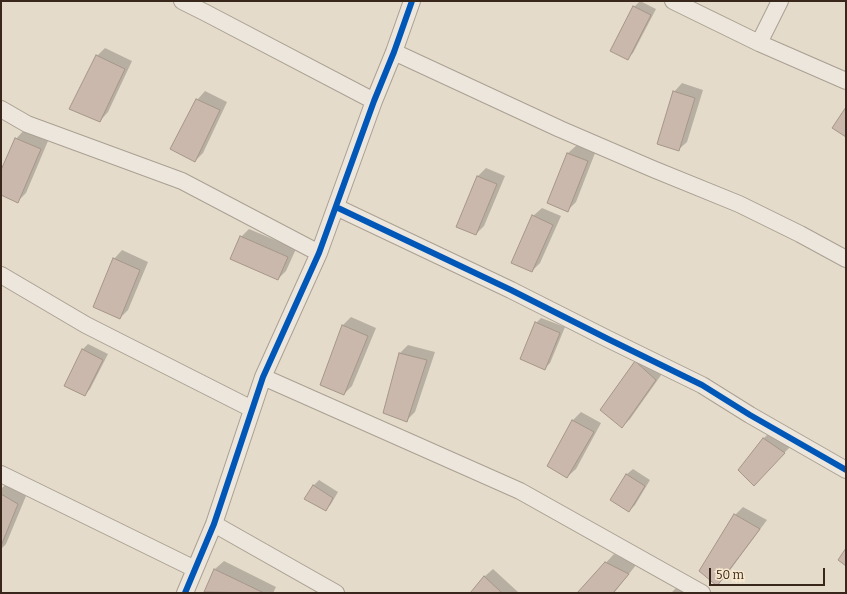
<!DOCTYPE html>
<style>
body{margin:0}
#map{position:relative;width:847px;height:594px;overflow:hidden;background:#e5dbca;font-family:Bitter,serif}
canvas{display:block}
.frame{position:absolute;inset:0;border:2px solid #39271b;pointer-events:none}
.scale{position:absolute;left:709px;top:568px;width:116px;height:18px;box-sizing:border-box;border:2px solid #39271b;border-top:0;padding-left:5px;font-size:12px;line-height:14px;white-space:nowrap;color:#39271b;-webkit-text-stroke:3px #f8e9ce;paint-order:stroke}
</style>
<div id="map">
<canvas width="847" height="594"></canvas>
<div class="frame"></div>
<div class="scale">50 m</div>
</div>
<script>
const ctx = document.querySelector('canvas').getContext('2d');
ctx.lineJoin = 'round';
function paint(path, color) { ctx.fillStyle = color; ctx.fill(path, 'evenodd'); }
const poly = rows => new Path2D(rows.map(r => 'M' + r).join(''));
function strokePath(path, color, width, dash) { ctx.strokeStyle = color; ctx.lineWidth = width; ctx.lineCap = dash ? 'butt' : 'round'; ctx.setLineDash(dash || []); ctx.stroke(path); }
paint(poly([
 [640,1,656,9,633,53,627,59,634,7],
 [105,48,132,61,108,112,100,121,97,56],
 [682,83,703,90,687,142,678,150,674,92],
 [205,91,227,102,203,153,195,161,197,100],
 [24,130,48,141,26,193,18,201,1,194,1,173,16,139],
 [577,145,595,153,576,202,567,211,548,203,568,153],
 [486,168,505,176,484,226,476,234,457,226,478,176],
 [542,208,561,216,540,263,532,271,533,216],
 [249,229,296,249,286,271,278,279,241,237],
 [122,250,148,262,128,310,120,318,114,259],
 [351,317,376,328,352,386,344,394,321,385,343,325],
 [541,318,565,327,550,363,544,369,536,323],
 [88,344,108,354,90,389,85,395,82,350],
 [408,345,435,352,415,412,407,420,384,413,400,353],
 [644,354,664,371,630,419,622,427,635,362],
 [581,412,601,423,576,469,567,477,548,466,573,420],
 [769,433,790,447,754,484,763,439],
 [633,469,650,480,635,505,629,511,611,500,627,474],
 [319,480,338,492,331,504,326,510,313,486],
 [6,484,26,496,6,544,1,549,1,489],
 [743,507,767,520,725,577,717,585,735,515],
 [614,554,636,565,614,593,578,593],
 [224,561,276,587,273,593,208,593,206,592,215,569],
 [493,569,518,592,517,593,471,593,484,577],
 [680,584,693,593,671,593]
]), '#0003');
const building = poly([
 [633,6,651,15,628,60,610,51,633,6],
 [96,55,125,69,100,122,69,109,96,55],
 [673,91,695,98,679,151,657,144,673,91],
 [196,99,220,110,195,162,170,149,196,99],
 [846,107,846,137,832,128,846,107],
 [15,138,41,149,18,203,1,195,1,170,15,138],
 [567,153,588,161,568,212,547,203,567,153],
 [477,176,497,184,476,235,456,227,477,176],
 [532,215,553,225,532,272,511,263,532,215],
 [240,236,288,257,278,280,230,259,240,236],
 [113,258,140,270,120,319,93,307,113,258],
 [535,322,560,333,545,370,520,359,535,322],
 [342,325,368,336,344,395,320,385,342,325],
 [82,349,103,360,85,396,64,386,82,349],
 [399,353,427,360,407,422,383,413,399,353],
 [635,361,656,380,622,428,600,410,635,361],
 [572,420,594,432,567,478,547,466,572,420],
 [763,438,785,453,754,486,738,470,763,438],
 [626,474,645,486,629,512,610,500,626,474],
 [313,485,333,498,326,511,304,499,313,485],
 [1,494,18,504,1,546,1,494],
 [734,514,760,529,717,586,699,571,734,514],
 [846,548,846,566,838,560,846,548],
 [605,562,629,574,613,593,577,593,605,562],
 [214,569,264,593,204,592,214,569],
 [484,576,502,593,470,593,484,576]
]);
paint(building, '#c9b8ab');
strokePath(building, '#a59689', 1);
const minor = poly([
 [182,1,206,13,374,101],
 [673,1,759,43,846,81],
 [759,43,780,1],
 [394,52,560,129,653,169,739,204,800,234,846,259],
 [1,109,27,124,182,181,319,253],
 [336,207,511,290,608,339,702,385,750,415,846,470],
 [1,275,86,325,252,409],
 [263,377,520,491,702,593],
 [1,474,195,569],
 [214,524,336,593],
 [185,593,214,524,263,377,319,253,374,101,394,52,412,1]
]);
strokePath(minor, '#aaa093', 18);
strokePath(minor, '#ece6dc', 16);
strokePath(poly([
 [336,207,511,290,608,339,702,385,750,415,846,470],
 [185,593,214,524,263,377,319,253,374,101,394,52,412,1]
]), '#0057b8', 6);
</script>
